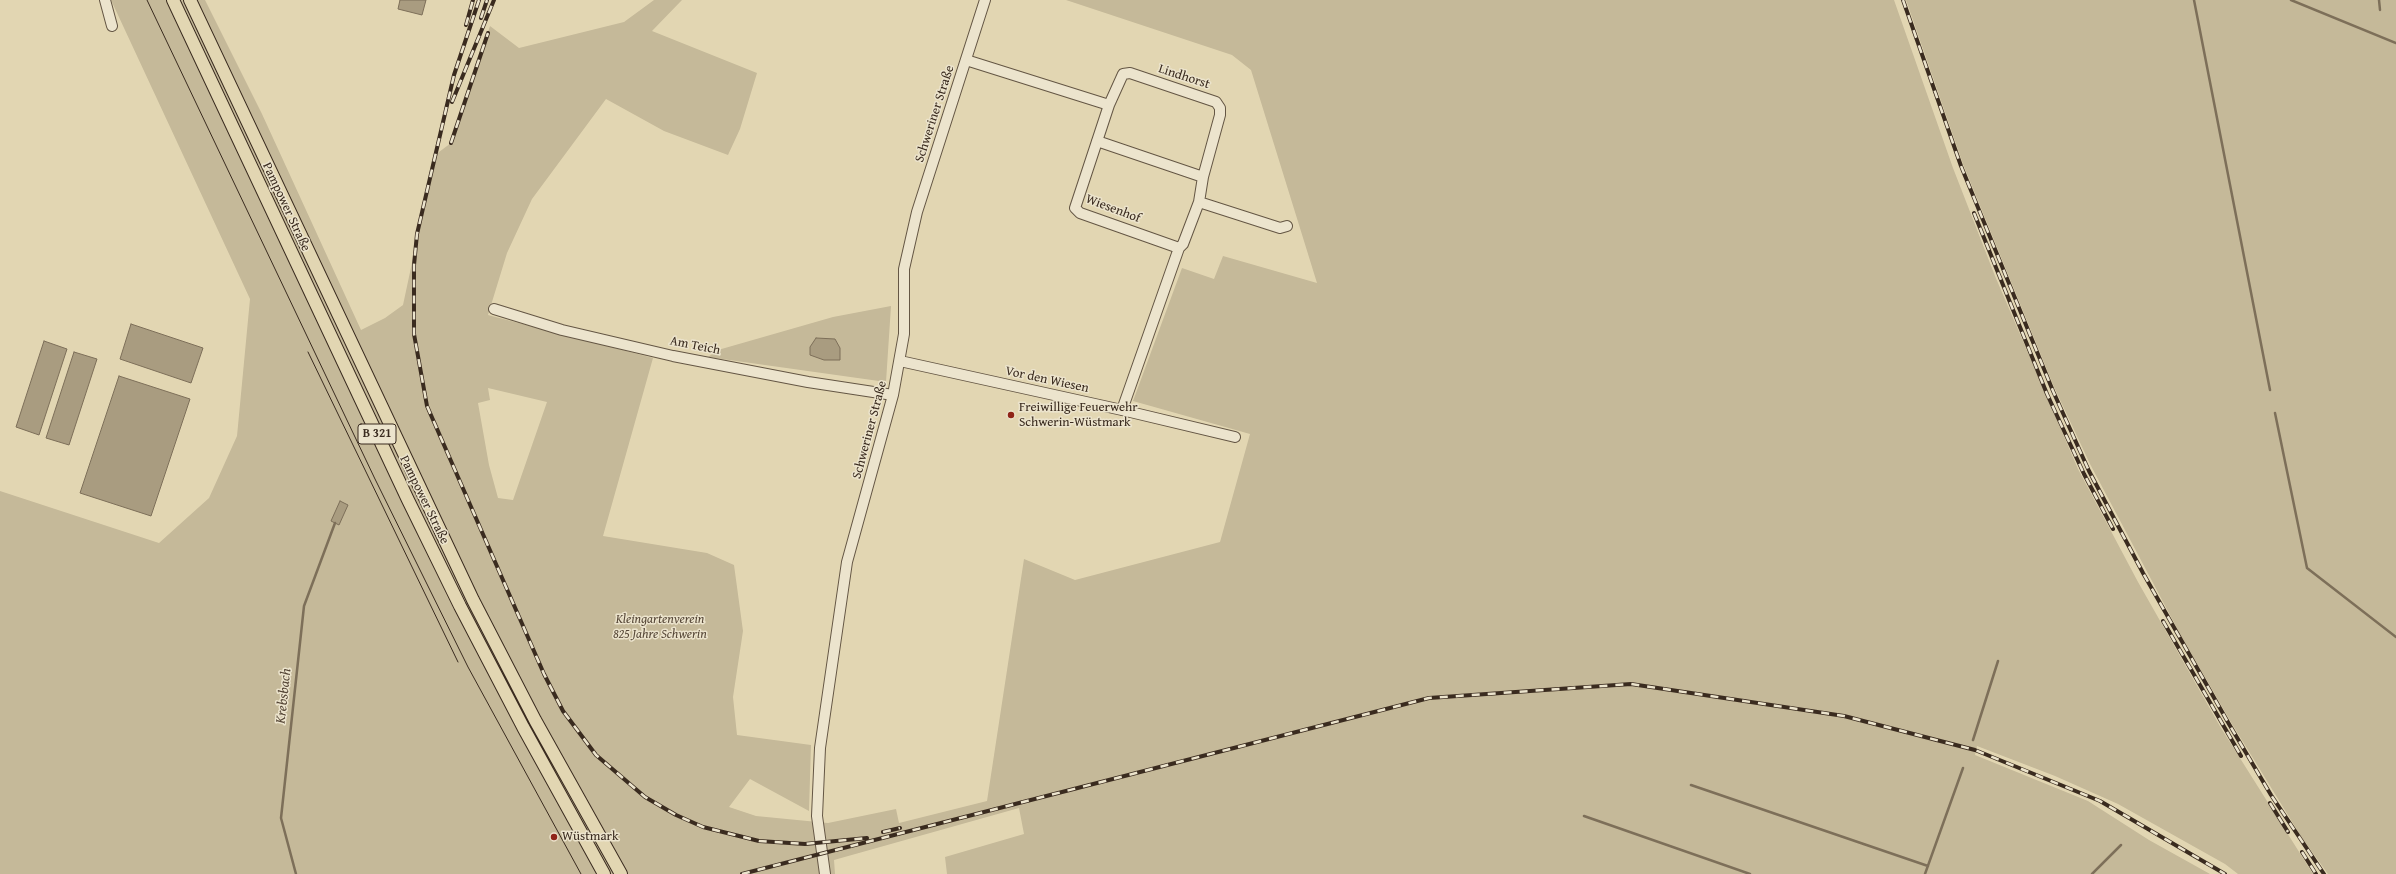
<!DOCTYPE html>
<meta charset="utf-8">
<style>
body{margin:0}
canvas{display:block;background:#e2d6b2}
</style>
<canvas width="2396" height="874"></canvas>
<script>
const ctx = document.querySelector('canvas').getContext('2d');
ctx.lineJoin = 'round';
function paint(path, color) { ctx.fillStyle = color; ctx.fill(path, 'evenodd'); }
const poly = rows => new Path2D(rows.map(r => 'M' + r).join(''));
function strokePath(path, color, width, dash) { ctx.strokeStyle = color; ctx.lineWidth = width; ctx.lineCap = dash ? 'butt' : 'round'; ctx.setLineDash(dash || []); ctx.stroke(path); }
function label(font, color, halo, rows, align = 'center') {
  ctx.font = font + ' "Gentium Book Plus",serif'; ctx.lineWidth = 3; ctx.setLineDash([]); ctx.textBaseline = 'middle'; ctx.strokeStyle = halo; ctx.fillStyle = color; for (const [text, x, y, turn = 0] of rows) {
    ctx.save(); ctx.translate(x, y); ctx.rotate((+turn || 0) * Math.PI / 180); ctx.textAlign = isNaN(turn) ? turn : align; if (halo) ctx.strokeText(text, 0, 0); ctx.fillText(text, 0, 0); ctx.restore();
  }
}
paint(poly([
 [111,0,205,0,262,114,361,330,385,318,403,305,435,155,451,143,490,26,519,48,624,22,654,0,682,0,652,31,757,73,740,129,728,155,664,131,606,99,532,199,507,253,488,315,653,358,603,536,707,553,734,565,743,631,733,697,737,735,811,745,809,811,750,779,729,807,756,816,828,823,896,809,899,823,987,801,1024,559,1075,580,1220,542,1250,434,1133,401,1182,268,1214,279,1223,256,1317,283,1251,70,1232,55,1066,0,1894,0,1953,168,1995,276,2078,469,2138,582,2221,728,2313,874,2238,874,2225,864,2118,804,2055,776,1977,746,1975,755,2088,801,2149,840,2210,874,947,874,945,857,1024,834,1019,808,834,860,835,874,0,874,0,491,159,543,209,498,237,436,250,299],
 [488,388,547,402,513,500,498,498,489,465,478,403,490,400],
 [1906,0,2396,0,2396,874,2328,874,2302,838,2232,724,2179,632,2090,464,2054,387,1963,164],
 [891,306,886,382,708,357,718,350,833,317]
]), '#c5b999');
const water = poly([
 [400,0,426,0,422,15,398,9,400,0],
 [131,324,203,348,191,383,120,359,131,324],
 [816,338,835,339,840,348,840,360,824,360,810,355,810,347,816,338],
 [44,341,67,349,39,435,16,427,44,341],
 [74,352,97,359,69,445,46,438,74,352],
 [119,376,190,399,151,516,80,493,119,376],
 [340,501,348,505,339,525,331,521,340,501]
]);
paint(water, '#a99c80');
strokePath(water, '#7d6f59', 1);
strokePath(poly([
 [2194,0,2270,390],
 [2291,0,2396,43],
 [2379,0,2380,10],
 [2275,413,2307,568,2396,637],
 [1973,740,1998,661],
 [1691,785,1928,866],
 [1584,816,1750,874],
 [296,874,281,818,304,606,335,523],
 [1925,874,1963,768],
 [2092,874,2121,845]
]), '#7d6f59', 2.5);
const minor = poly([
 [105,0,112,26],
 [966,60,1109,105],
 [1097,141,1203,177],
 [1199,202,1280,228,1287,226],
 [494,309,562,330,673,356,808,382,893,395],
 [900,361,1122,410,1235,437],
 [1122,410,1179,248,1080,213,1075,208,1109,105,1123,74,1130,73,1216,102,1220,108,1220,115,1203,177,1199,202,1183,244,1179,248],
 [825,874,817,816,820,748,847,562,893,395,904,334,904,269,917,212,985,0]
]);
const major = poly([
 [173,0,408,500,460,606,523,727,604,874],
 [190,0,473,600,535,720,621,874]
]);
strokePath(minor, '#645644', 12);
strokePath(major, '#3a2b1f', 14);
strokePath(minor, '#ece4cd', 10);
strokePath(major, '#e2d6b2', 12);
strokePath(poly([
 [147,0,375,479,468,667,581,874],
 [308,352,458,662]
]), '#3a2b1f', 1);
const rail = poly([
 [479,0,454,75,417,234,414,265,414,334,427,406,544,674,563,711,596,755,645,797,676,815,703,827,759,841,805,844,867,838],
 [1903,0,1961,166,2053,391,2089,471,2143,573,2229,724,2271,795,2324,874],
 [481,18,487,0],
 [466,25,473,0],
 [452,102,494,0],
 [451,143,488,33],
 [1974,213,2047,394,2084,474,2113,529],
 [2163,621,2241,756],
 [2270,803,2288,832],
 [883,832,900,828],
 [2302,852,2316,874],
 [742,874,1429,698,1631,684,1844,716,1975,750,2100,801,2225,874]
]);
strokePath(rail, '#3a2b1f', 4);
strokePath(rail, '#ece4cd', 2.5, [8]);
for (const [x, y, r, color] of [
 [1011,415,4,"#8f2418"],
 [554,837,4,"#8f2418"]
]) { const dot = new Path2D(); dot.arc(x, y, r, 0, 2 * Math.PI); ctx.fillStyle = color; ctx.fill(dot); strokePath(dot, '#ece4cd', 1.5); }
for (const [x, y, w] of [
 [377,434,38]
]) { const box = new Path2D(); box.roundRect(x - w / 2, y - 10, w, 20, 3); ctx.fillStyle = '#ece4cd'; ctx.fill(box); strokePath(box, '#3a2b1f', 1); }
label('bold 12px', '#3a2b1f', null, [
 ["B 321",377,434]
]);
label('13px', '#3a2b1f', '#ece4cd', [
 ["Lindhorst",1184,77,18],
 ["Schweriner Straße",935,114,-72],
 ["Pampower Straße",286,207,65],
 ["Wiesenhof",1113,209,21],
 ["Am Teich",695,346,11],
 ["Vor den Wiesen",1047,380,12],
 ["Schweriner Straße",870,430,-75],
 ["Pampower Straße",424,500,64]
]);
label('13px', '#3a2b1f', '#ece4cd', [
 ["Freiwillige Feuerwehr",1019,408],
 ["Schwerin-Wüstmark",1019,423],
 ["Wüstmark",562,837]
], 'left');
label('italic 13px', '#564737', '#ece4cd', [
 ["Kleingartenverein",660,620],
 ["825 Jahre Schwerin",660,635]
]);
label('italic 14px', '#564737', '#ece4cd', [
 ["Krebsbach",284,696,-84]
]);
</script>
